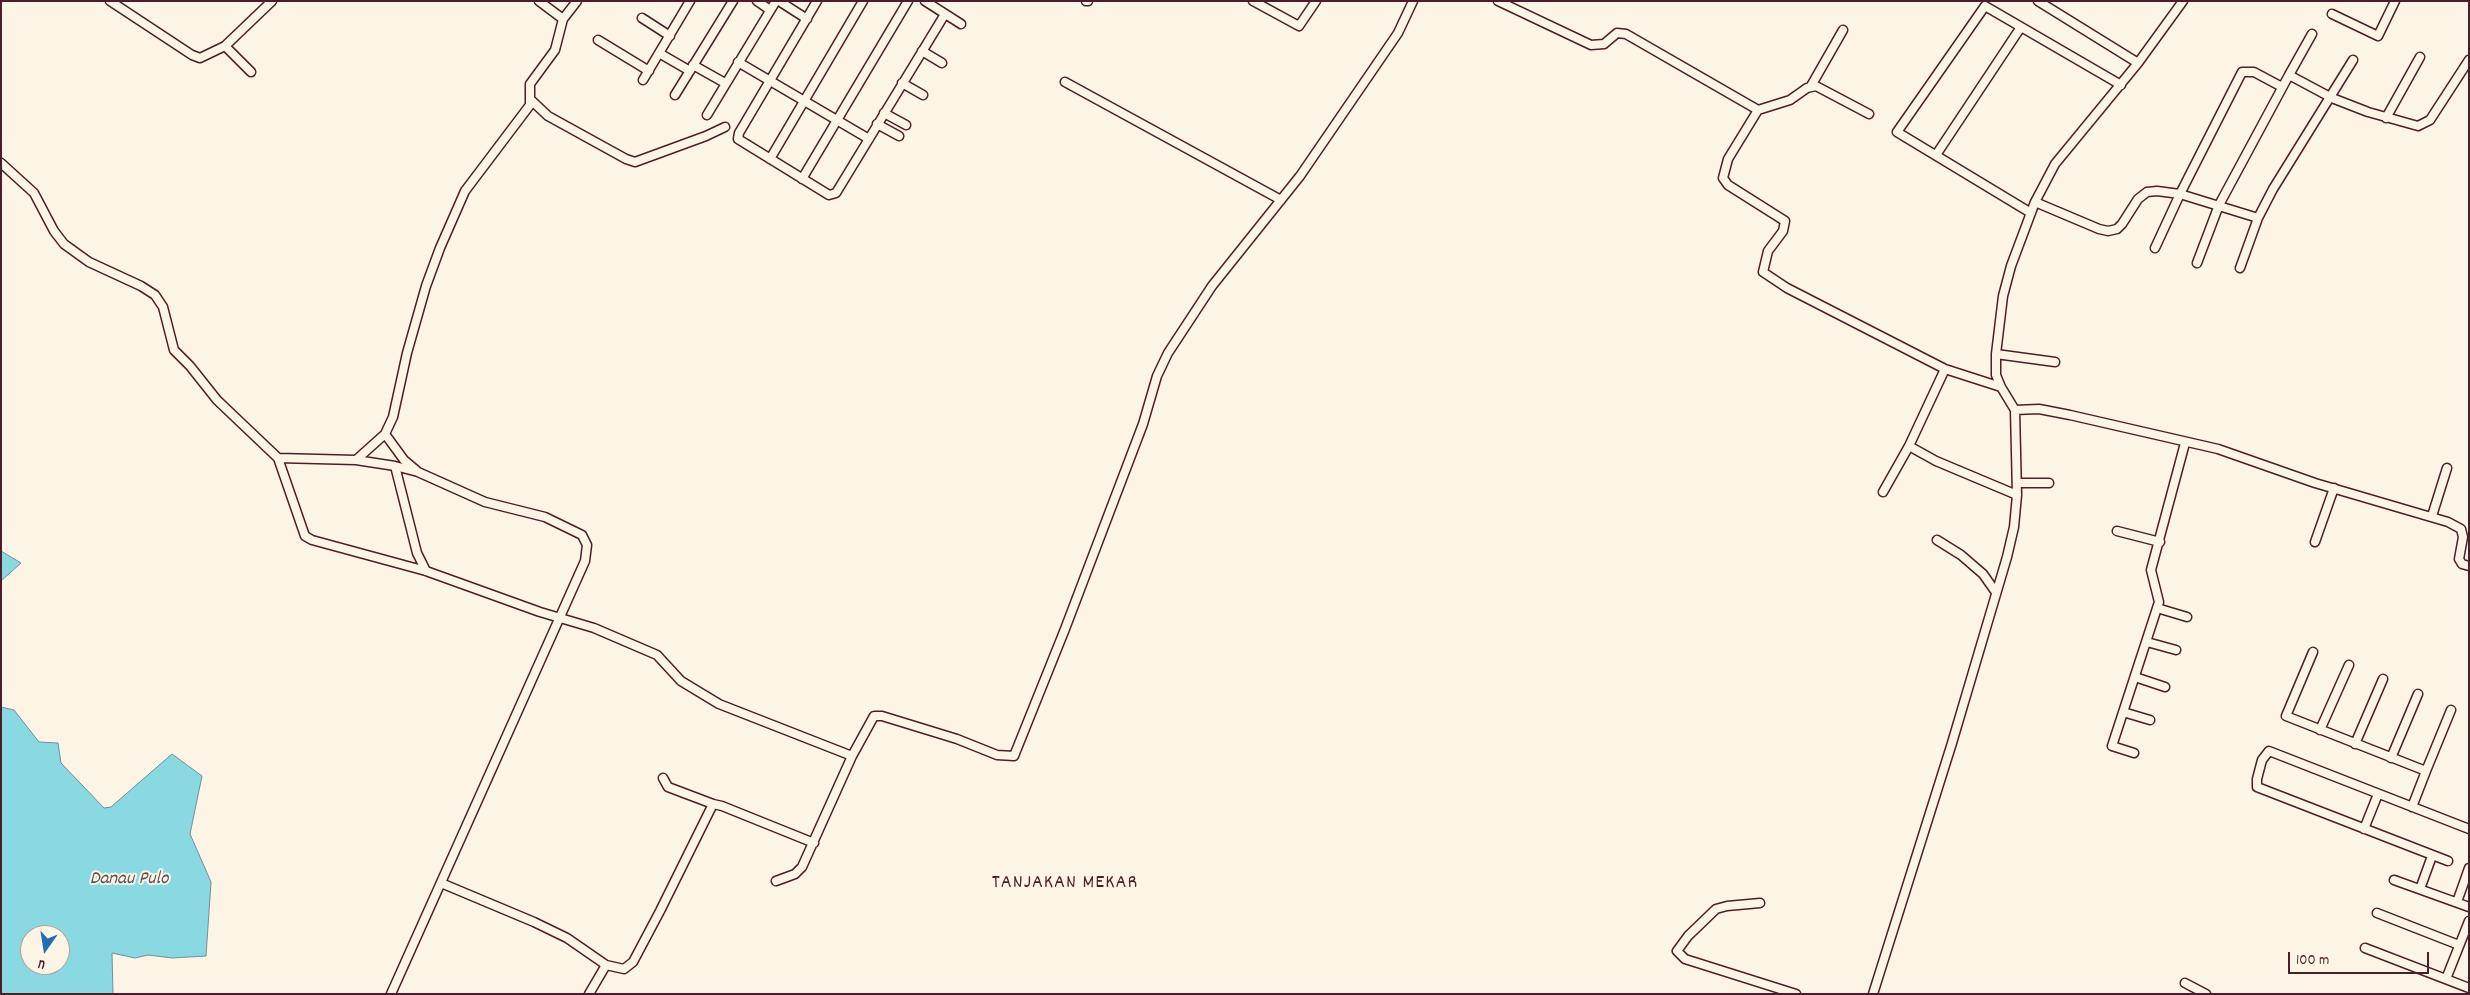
<!DOCTYPE html>
<style>
body{margin:0}
#map{position:relative;width:2470px;height:995px;overflow:hidden;background:#fcf5e5;font-family:Dekko,sans-serif}
canvas{display:block}
.frame{position:absolute;inset:0;border:2px solid #4a1f2b;pointer-events:none}
.north{position:absolute;left:20px;top:925px;width:50px;height:50px;box-sizing:border-box;background:#fcf5e5;border:1px solid #b59f9b;border-radius:50%;rotate:193deg;font-size:14px;font-weight:700;line-height:20px;text-align:center;color:#4a1f2b}
.north::after{content:'';display:block;margin:auto;width:18px;height:22px;background:#1f6fb2;clip-path:polygon(50% 0,100% 100%,50% 72%,0 100%)}
.scale{position:absolute;left:2288px;top:952px;width:141px;height:22px;box-sizing:border-box;border:2px solid #4a1f2b;border-top:0;padding-left:6px;font-size:15px;line-height:18px;white-space:nowrap;color:#4a1f2b;-webkit-text-stroke:4px #fcf5e5;paint-order:stroke}
</style>
<div id="map">
<canvas width="2470" height="995"></canvas>
<div class="frame"></div>
<div class="north">U</div>
<div class="scale">100 m</div>
</div>
<script>
const ctx = document.querySelector('canvas').getContext('2d');
ctx.lineJoin = 'round';
function paint(path, color) { ctx.fillStyle = color; ctx.fill(path, 'evenodd'); }
const poly = rows => new Path2D(rows.map(r => 'M' + r).join(''));
function strokePath(path, color, width, dash) { ctx.strokeStyle = color; ctx.lineWidth = width; ctx.lineCap = dash ? 'butt' : 'round'; ctx.setLineDash(dash || []); ctx.stroke(path); }
function label(font, color, halo, rows, align = 'center') {
  ctx.font = font + ' Dekko,sans-serif'; ctx.lineWidth = 4; ctx.setLineDash([]); ctx.textBaseline = 'middle'; ctx.strokeStyle = halo; ctx.fillStyle = color; for (const [text, x, y, turn = 0] of rows) {
    ctx.save(); ctx.translate(x, y); ctx.rotate((+turn || 0) * Math.PI / 180); ctx.textAlign = isNaN(turn) ? turn : align; if (halo) ctx.strokeText(text, 0, 0); ctx.fillText(text, 0, 0); ctx.restore();
  }
}
const water = poly([
 [1,551,21,563,1,581,1,551],
 [1,707,14,710,39,742,58,743,61,763,104,808,111,807,172,754,202,776,190,834,211,882,206,956,172,958,148,955,135,958,112,953,113,994,1,994,1,707],
 [30,935,60,935,60,965,30,965,30,935]
]);
paint(water, '#88d9e2');
strokePath(water, '#6f8f99', 1);
const street = poly([
 [110,1,192,55,200,58,225,46,251,72],
 [539,1,563,19],
 [757,1,770,10],
 [779,1,807,19],
 [817,1,739,133,738,139,829,195,836,193,945,14],
 [925,1,961,24],
 [1086,1,1088,1],
 [1253,1,1299,26,1316,1],
 [1498,1,1591,45,1604,44,1617,33,1626,34,1758,110],
 [2038,1,2138,63],
 [2332,14,2378,36,2395,1],
 [642,18,670,36],
 [598,40,649,71],
 [225,46,272,1],
 [922,51,942,63],
 [659,53,690,71],
 [738,62,869,139],
 [693,65,725,83],
 [2289,75,2312,34],
 [643,80,690,1],
 [1065,82,1281,200],
 [902,83,923,95],
 [1811,86,1843,30],
 [675,95,733,1],
 [531,100,548,116,626,159,635,162,706,136,725,127],
 [884,113,906,125],
 [1869,114,1816,86,1807,88,1790,100,1758,110,1728,159,1723,178,1728,185,1785,221,1783,231,1768,251,1763,272,1787,288,1945,369,2001,387],
 [707,115,776,1],
 [2386,118,2420,57],
 [877,124,899,136],
 [1936,155,2021,27],
 [770,159,863,1],
 [1,163,34,193,54,231,64,244,89,262,141,286,155,295,163,307,174,350,190,366,217,400,278,458,305,536,312,540,426,571,540,612,594,628,657,655,681,681,719,704,852,756],
 [802,179,908,1],
 [2035,202,2099,229,2108,231,2117,229,2122,224,2138,199,2147,192,2157,191,2180,194,2258,218],
 [2031,213,1897,132,1985,6,2121,85],
 [2155,248,2180,194,2242,72,2254,72,2282,87],
 [2197,263,2219,205,2289,75,2332,98,2368,112,2418,126,2430,120,2469,60],
 [2240,268,2258,218,2273,189,2353,60],
 [1996,354,2055,362],
 [2015,410,2039,409,2070,415,2218,449,2315,483,2448,522,2461,529,2463,537,2459,559,2462,564,2469,566],
 [385,434,404,460,417,471],
 [1909,446,1936,461,2017,495],
 [278,458,356,460],
 [2017,483,2049,483],
 [1883,492,1909,446,1945,369],
 [2432,516,2447,468],
 [2117,531,2160,542],
 [1937,540,1961,555,1983,574,1995,591],
 [2315,542,2334,488],
 [426,571,417,553,395,466,356,460,385,434,393,417,407,353,426,286,440,248,465,191,530,105,530,84,555,50,563,19,577,1],
 [2157,608,2187,617],
 [2147,642,2176,650],
 [2313,652,2286,716,2426,771,2412,807],
 [2135,677,2165,687],
 [2123,712,2150,720],
 [2320,730,2349,665],
 [2355,744,2383,679],
 [2134,753,2112,746,2159,602,2151,570,2185,443],
 [2391,758,2418,694],
 [2426,771,2451,710],
 [663,778,668,787,713,804],
 [2364,829,2378,794],
 [2448,861,2257,787,2257,779,2262,760,2269,751,2469,829],
 [2394,880,2469,907],
 [776,881,795,874,802,867,852,756,874,716,882,716,957,739,997,755,1014,756,1065,629,1143,424,1157,376,1168,353,1212,286,1300,176,1398,33,1413,1],
 [441,883,534,922,567,938,606,965],
 [2420,889,2432,856],
 [2457,902,2469,868],
 [1760,903,1727,906,1716,909,1688,936,1677,951,1685,959,1796,994],
 [2377,913,2459,945],
 [2365,948,2469,988],
 [2446,979,2469,921],
 [2185,983,2206,994],
 [391,994,585,561,587,545,582,535,545,517,485,502,418,472,395,466],
 [589,994,606,965,624,969,633,962,660,911,713,804,722,806,814,843],
 [1873,994,1952,743,2007,557,2014,527,2017,495,2015,410,2001,387,1996,375,1996,354,2003,296,2011,266,2035,202,2055,164,2138,63,2183,1]
]);
strokePath(street, '#4a1f2b', 11);
strokePath(street, '#fcf5e5', 8);
label('italic 19px', '#5a4e59', '#fcf5e5', [
 ["Danau Pulo",129,880]
]);
ctx.letterSpacing = '1px';
label('20px', '#4a1f2b', '#fcf5e5', [
 ["TANJAKAN MEKAR",1065,884]
]);
ctx.letterSpacing = '0px';
</script>
